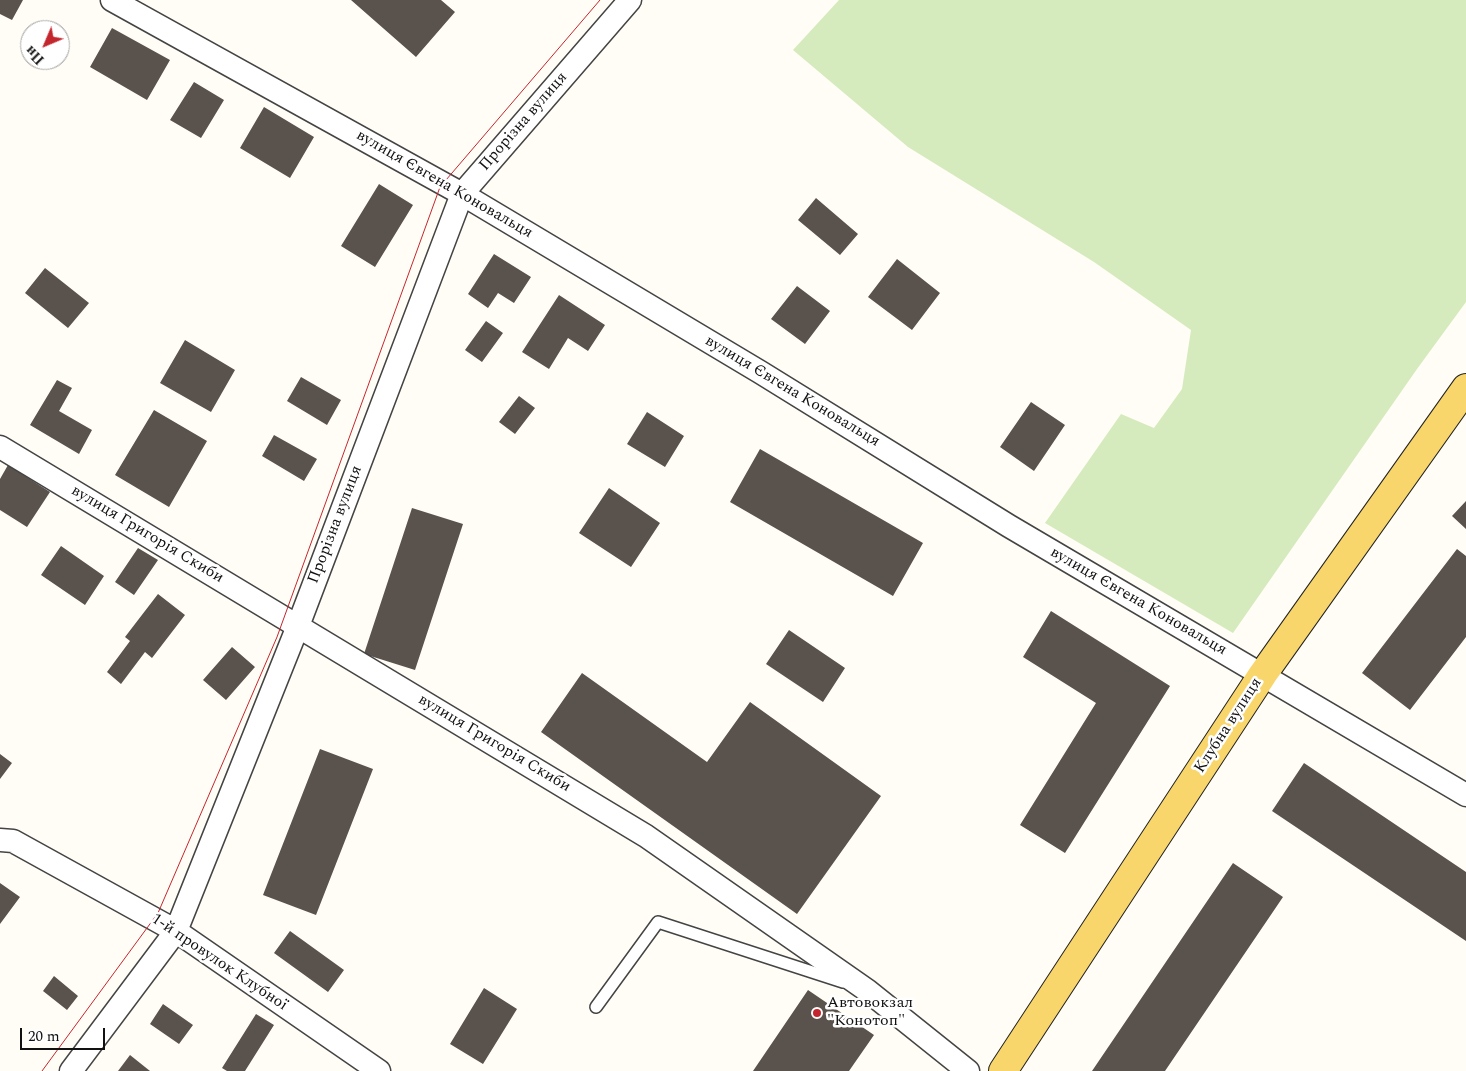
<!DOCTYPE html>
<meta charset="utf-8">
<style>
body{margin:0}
#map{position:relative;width:1466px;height:1071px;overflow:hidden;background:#fffdf5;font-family:Spectral,serif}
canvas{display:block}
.north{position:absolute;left:20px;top:20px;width:50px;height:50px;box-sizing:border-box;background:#fff;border:1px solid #a0a0a0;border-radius:50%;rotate:225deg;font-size:14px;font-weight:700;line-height:20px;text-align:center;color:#111}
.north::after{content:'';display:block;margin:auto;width:18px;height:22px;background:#c4262e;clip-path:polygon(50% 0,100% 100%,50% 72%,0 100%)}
.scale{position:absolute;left:20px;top:1028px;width:85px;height:22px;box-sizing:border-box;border:2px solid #111;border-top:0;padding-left:6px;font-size:15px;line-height:18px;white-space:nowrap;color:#111;-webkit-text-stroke:4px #fff;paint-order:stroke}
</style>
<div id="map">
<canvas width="1466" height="1071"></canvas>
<div class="north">Пн</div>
<div class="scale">20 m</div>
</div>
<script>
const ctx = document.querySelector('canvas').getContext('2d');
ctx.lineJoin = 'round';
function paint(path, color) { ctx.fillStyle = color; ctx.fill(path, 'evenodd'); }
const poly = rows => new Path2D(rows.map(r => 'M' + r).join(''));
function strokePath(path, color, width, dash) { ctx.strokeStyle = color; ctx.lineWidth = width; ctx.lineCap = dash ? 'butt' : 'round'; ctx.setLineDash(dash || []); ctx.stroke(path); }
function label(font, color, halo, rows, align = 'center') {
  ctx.font = font + ' Spectral,serif'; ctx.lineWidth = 5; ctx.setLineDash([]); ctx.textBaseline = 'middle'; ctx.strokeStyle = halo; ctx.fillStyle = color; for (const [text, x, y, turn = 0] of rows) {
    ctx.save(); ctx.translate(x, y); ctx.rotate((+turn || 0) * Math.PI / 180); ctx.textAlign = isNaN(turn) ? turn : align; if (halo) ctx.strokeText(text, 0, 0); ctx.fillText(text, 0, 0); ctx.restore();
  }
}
paint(poly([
 [839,0,1466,0,1466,302,1417,369,1233,633,1045,523,1121,414,1154,428,1182,389,1191,330,1094,262,908,147,793,50]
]), '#d5ebbd');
paint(poly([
 [0,0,23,0,12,20,0,14],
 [351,0,441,0,455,12,416,57],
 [112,28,170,60,147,100,90,67],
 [194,82,224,100,201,138,170,120],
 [264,107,314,137,290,178,240,148],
 [379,184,413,205,375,267,341,246],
 [816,198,858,234,840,255,798,220],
 [494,254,531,277,514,303,498,293,488,308,468,294],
 [897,259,940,293,912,330,868,297],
 [45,268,89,303,68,328,25,293],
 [797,286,830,311,805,344,771,319],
 [559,295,605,325,588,351,568,338,549,369,522,352],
 [486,321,503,333,482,362,465,350],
 [185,340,235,370,211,412,160,383],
 [301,377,341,400,327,425,287,401],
 [57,380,72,388,59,411,92,430,79,454,30,425],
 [519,396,535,408,515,434,499,422],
 [1031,402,1065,425,1034,471,1000,447],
 [154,410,207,441,169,507,115,475],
 [647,412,684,436,665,467,627,444],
 [274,435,317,459,304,481,262,456],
 [760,449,923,543,893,596,730,502],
 [8,465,50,492,27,527,0,510,0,479],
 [609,488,660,523,631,567,579,533],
 [1466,501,1466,529,1452,516],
 [412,508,463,524,415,670,364,654],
 [61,546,104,576,85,605,41,575],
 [138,548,158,560,134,595,115,582],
 [1457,549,1466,556,1466,637,1410,710,1362,673],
 [158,594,185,615,152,658,145,652,121,684,107,672,130,641,125,637],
 [1051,611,1170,686,1065,853,1020,825,1096,703,1023,657],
 [789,630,845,668,823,702,766,664],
 [232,647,255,667,226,700,203,680],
 [582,673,707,762,750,702,881,796,797,914,541,732],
 [320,749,373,769,316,915,263,895],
 [0,754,12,763,0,779],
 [1304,763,1466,872,1466,941,1272,811],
 [1233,863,1283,897,1165,1071,1092,1071],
 [0,883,20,897,0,924],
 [290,931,344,970,328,992,274,953],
 [54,976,78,996,67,1010,43,991],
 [484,988,517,1009,483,1064,450,1044],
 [808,990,874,1035,849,1071,753,1071],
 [163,1004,193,1025,179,1044,150,1024],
 [256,1014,274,1025,245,1071,227,1071,222,1068],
 [130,1055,150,1071,118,1071]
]), '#5a524d');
const service = poly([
 [596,1007,658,922,843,982]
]);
const minor = poly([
 [112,0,462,194,760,372,1009,526,1466,795],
 [0,447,646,836,868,991,968,1071],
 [0,840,13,841,176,931,379,1071],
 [71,1071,176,931,298,626,462,194,630,0]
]);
const primary = poly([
 [1003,1071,1263,674,1466,388]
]);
strokePath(service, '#444', 14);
strokePath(minor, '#444', 25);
strokePath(primary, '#222', 30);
strokePath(service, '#fff', 11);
strokePath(minor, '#fff', 22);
strokePath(primary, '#f9d66b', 28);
strokePath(poly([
 [42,1071,158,913,277,637,440,187,600,0]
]), '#c4262e', 1);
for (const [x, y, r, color] of [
 [817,1013,5,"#c4262e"]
]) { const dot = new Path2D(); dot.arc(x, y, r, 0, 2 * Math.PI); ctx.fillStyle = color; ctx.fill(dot); strokePath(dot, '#fff', 2); }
label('16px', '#111', '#fff', [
 ["Прорізна вулиця",524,122,-49],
 ["вулиця Євгена Коновальця",444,185,30],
 ["вулиця Євгена Коновальця",792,392,31],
 ["Прорізна вулиця",336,525,-69],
 ["вулиця Григорія Скиби",147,535,31],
 ["вулиця Євгена Коновальця",1138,602,30],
 ["Клубна вулиця",1229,726,-57],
 ["вулиця Григорія Скиби",494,744,31],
 ["1-й провулок Клубної",219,963,34]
]);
label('16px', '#111', '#fff', [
 ["Автовокзал",827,1004],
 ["\"Конотоп\"",827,1022]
], 'left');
</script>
